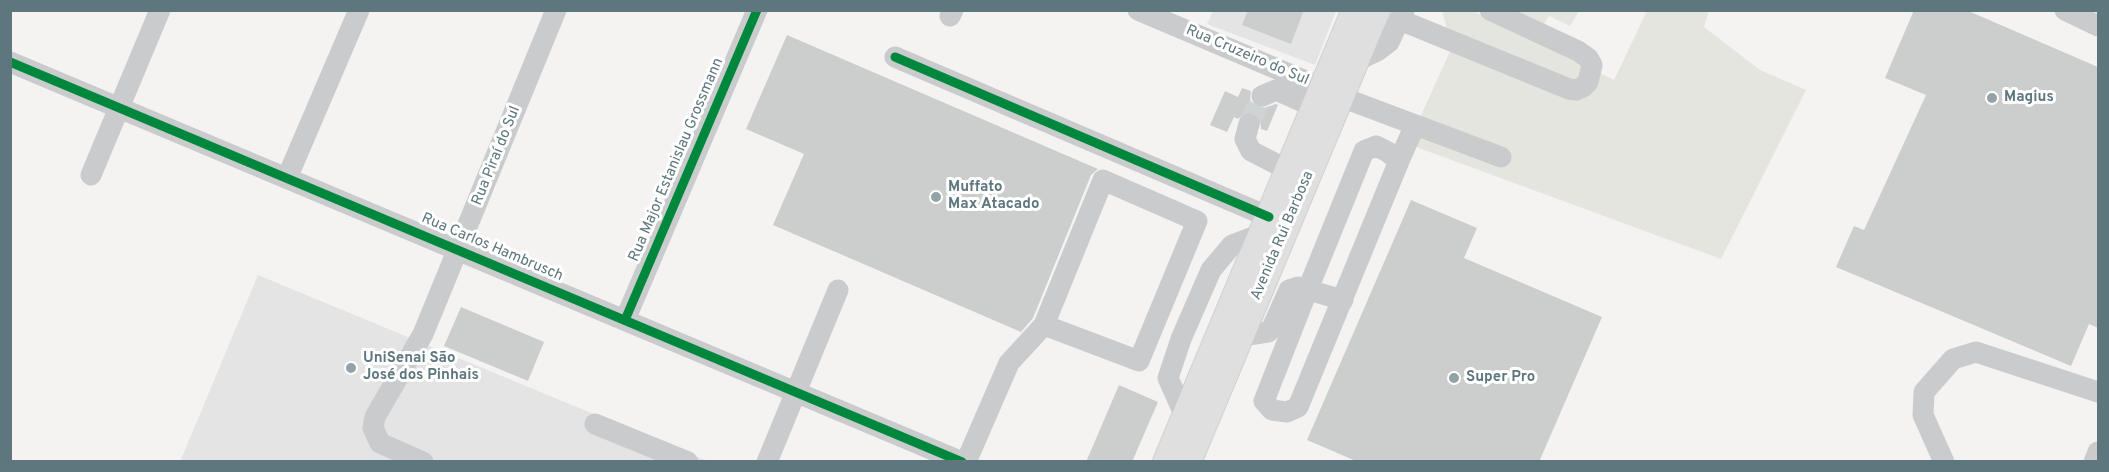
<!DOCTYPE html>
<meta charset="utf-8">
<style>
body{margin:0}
#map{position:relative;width:2109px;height:472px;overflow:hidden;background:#f4f3f2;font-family:Overpass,sans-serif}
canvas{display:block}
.frame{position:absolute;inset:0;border:12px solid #5e767e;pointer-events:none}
</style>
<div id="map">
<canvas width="2109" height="472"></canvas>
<div class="frame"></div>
</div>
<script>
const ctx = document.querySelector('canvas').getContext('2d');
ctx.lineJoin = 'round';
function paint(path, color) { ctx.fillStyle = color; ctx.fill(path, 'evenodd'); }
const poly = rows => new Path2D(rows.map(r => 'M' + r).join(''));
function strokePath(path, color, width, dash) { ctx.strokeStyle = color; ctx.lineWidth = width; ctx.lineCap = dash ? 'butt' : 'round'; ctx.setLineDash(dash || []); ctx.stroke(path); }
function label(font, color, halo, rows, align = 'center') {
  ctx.font = font + ' Overpass,sans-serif'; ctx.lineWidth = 6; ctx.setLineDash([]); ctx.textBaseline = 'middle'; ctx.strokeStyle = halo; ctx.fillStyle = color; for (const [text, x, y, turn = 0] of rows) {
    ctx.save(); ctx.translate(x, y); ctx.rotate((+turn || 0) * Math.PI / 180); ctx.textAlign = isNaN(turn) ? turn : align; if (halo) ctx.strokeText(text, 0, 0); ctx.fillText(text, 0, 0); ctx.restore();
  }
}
paint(poly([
 [1213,11,1336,11,1315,65,1207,24],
 [258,275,707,461,180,462]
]), '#e3e4e3');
paint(poly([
 [1442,11,1473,11,1614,80,1647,11,1709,11,1704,27,1760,70,1806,90,1721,259,1408,144,1452,47],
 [1513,11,1579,11,1570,26,1549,16,1543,26]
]), '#e4e5df');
paint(poly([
 [1248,10,1304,10,1291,44,1242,25],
 [1914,10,1966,10,2098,67,2098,328,2089,324,2071,366,1836,267,1854,226,1864,230,1926,95,1885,78],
 [787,35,1098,169,1091,175,1033,318,1021,332,773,225,804,154,746,129],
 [1242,88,1251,91,1250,100,1255,106,1261,109,1276,104,1278,105,1267,131,1261,129,1261,120,1258,115,1252,112,1245,112,1238,119,1234,117,1227,132,1210,125,1225,91,1238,97],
 [1411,200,1477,228,1464,258,1602,317,1539,462,1358,462,1307,440],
 [461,307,544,342,528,381,444,346],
 [1119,385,1158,402,1132,462,1086,462]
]), '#cccece');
strokePath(poly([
 [1249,124,1262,96]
]), '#ced4d5', 21, [21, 10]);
const major = poly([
 [1166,462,1355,10],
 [1188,462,1377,10]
]);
strokePath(major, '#d0d1d2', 28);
strokePath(poly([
 [1138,10,1322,88],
 [2065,10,2098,26],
 [950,16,953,10],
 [1400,20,1569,89,1576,90,1583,87,1588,82,1592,65,1588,58,1578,51,1490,10],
 [895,57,1269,217],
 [1356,61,1377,51,1389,42,1404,10],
 [10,62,962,462],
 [1262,96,1276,90,1314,107],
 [1341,97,1501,157],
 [1249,124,1245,139,1251,151,1288,170],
 [1376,146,1388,152,1399,161,1298,407,1287,412,1272,410,1264,401,1308,289,1364,151,1376,146],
 [1399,161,1415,125],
 [91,175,160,10],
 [287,178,359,10],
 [625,320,757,10],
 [1241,336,1268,332,1272,328,1289,290,1298,287,1343,300],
 [1185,416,1168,378,1181,339,1211,270,1232,245,1261,234],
 [595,424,688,462],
 [423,462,380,443,373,428,375,417,423,334,556,10],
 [767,462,838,290],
 [966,462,1009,363,1044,325,1103,180,1197,221,1139,361,1044,325],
 [1944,462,1923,415,1924,392,1953,359,1976,352,2098,392],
 [2094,462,2098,452]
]), '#cacbcc', 21);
strokePath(major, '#dfdfdf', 26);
strokePath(poly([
 [895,57,1269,217],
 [10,62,962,462],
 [625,320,757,10]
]), '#00873e', 9);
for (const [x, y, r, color] of [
 [1992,98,6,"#92a2a7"],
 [936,197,6,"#92a2a7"],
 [351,368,6,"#92a2a7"],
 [1454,378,6,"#92a2a7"]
]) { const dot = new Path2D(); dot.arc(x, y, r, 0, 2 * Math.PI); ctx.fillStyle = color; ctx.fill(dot); strokePath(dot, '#fff', 2); }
label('15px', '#5e767e', '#fff', [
 ["Rua Cruzeiro do Sul",1247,56,23],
 ["Rua Piraí do Sul",497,156,-68],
 ["Rua Major Estanislau Grossmann",677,160,-67],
 ["Avenida Rui Barbosa",1283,236,-67],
 ["Rua Carlos Hambrusch",492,248,23]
]);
label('bold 15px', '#5e767e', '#fff', [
 ["Magius",2004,98],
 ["Muffato",948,188],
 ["Max Atacado",948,205],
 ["UniSenai São",363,359],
 ["José dos Pinhais",363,376],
 ["Super Pro",1466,378]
], 'left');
</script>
